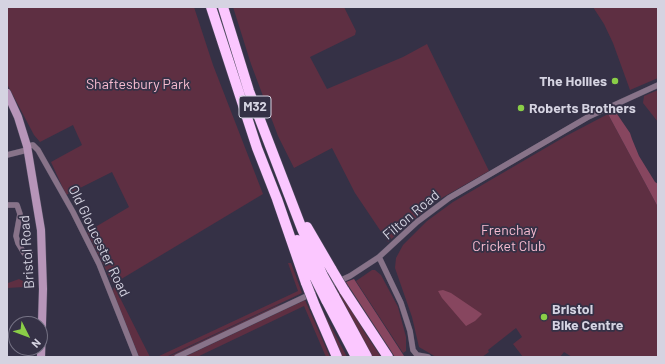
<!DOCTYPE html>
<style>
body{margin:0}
#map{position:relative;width:665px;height:364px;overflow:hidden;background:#353146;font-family:Barlow,sans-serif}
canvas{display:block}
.frame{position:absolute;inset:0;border:8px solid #d5d3e1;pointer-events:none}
.north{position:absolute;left:8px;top:316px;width:40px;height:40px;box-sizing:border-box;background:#353146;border:1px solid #757284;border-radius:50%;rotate:132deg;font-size:11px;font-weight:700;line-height:16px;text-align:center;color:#d5d3e1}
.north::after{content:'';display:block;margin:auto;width:14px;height:18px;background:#8ace47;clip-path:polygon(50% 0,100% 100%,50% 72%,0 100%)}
</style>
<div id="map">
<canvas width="665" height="364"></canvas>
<div class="frame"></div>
<div class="north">N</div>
</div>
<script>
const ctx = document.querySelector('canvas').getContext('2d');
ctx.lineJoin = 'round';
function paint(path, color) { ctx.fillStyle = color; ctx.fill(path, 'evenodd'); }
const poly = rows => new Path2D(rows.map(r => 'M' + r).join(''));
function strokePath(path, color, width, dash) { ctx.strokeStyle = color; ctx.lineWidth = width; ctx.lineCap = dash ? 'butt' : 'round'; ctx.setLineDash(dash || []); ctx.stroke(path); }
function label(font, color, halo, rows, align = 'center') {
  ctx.font = font + ' Barlow,sans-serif'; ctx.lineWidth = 3.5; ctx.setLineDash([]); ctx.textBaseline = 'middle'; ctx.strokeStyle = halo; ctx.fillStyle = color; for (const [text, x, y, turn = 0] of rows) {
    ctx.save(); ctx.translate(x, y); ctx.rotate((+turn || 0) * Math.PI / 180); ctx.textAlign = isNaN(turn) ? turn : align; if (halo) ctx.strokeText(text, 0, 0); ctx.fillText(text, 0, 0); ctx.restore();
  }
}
paint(poly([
 [7,7,194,7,213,65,263,194,113,284,87,232,129,207,112,172,66,195,51,162,82,145,73,125,40,142,34,135,7,84],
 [233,7,344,7,356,31,355,35,310,57,327,89,403,57,427,44,489,171,433,203,388,242,355,193,332,148,294,168,278,136,251,64],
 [593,7,658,7,658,78,630,90,613,43,604,24],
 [658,90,658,122,643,103,644,96],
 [608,114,657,205,658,205,658,357,572,357,564,352,560,357,523,357,513,344,522,337,516,328,488,350,489,352,482,357,436,357,419,347,412,317,395,268,396,258,403,245,427,221,453,202,566,136],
 [288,263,291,263,302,293,166,357,157,357,298,291],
 [372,270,375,270,381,275,398,307,406,337,406,351,403,353,356,281],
 [19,279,25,282,27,285,24,287,7,288,8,283],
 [334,284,337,286,365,333,381,357,372,357],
 [114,286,150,357,139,357,113,292],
 [305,300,330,357,326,357,304,306,197,357,184,357],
 [283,304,172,357,168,357,276,306],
 [321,307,347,357,340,357,320,308]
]), '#5e2f42');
paint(poly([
 [615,111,630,133,632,139,639,156,655,182,658,184,658,207,608,114],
 [354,279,404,356,409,357,395,357,346,282],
 [443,290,451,293,482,314,475,321,466,326,442,298,438,291]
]), '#87465f');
const minor = poly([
 [27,146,33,145,38,150,73,212,99,264,136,357],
 [7,155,27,150],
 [7,205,17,205,20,214,16,236,18,243,24,253,30,252],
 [379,257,401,303,410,331,413,350,417,355,428,357],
 [326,287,350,276,379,257,417,222,449,198,588,117,658,85],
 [177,357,313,293]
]);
const secondary = poly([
 [7,93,18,117,27,146,41,230,43,289,41,357]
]);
const motorway = poly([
 [211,7,257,148,277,199,306,283],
 [223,7,249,91,302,229,323,276],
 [307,227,332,270],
 [297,240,315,278],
 [344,290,388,357],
 [334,296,367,357],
 [326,300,356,357],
 [315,306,337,357]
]);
strokePath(minor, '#524e62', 6);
strokePath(secondary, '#524e62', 9);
strokePath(motorway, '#524e62', 11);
strokePath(minor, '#887389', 5.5);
strokePath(secondary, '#b795b9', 8);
strokePath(motorway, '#fbc7ff', 10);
const motorwayBridge = poly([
 [332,270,344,290],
 [323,276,334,296],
 [315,278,326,300],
 [306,283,315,306]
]);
strokePath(motorwayBridge, '#524e62', 11, []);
strokePath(motorwayBridge, '#fbc7ff', 10);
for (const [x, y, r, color] of [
 [615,81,4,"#8ace47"],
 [521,108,4,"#8ace47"],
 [544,317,4,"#8ace47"]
]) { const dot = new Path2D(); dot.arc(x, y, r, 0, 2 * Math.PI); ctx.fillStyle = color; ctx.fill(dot); strokePath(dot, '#353146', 1.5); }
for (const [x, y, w] of [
 [255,107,32]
]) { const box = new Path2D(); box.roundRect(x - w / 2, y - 11, w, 22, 3); ctx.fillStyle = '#353146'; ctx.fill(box); strokePath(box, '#d5d3e1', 1); }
label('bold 13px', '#d5d3e1', null, [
 ["M32",255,107]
]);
label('bold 14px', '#d5d3e1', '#353146', [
 ["The Hollies",607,81,"right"],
 ["Roberts Brothers",529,108],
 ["Bristol",552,309],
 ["Bike Centre",552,325]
], 'left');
label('14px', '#f8bcd1', '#353146', [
 ["Shaftesbury Park",138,84],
 ["Frenchay",509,230],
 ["Cricket Club",509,246]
]);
label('14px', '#d5d3e1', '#353146', [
 ["Filton Road",411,215,-40],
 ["Old Gloucester Road",99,241,64],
 ["Bristol Road",27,252,-94]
]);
</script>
